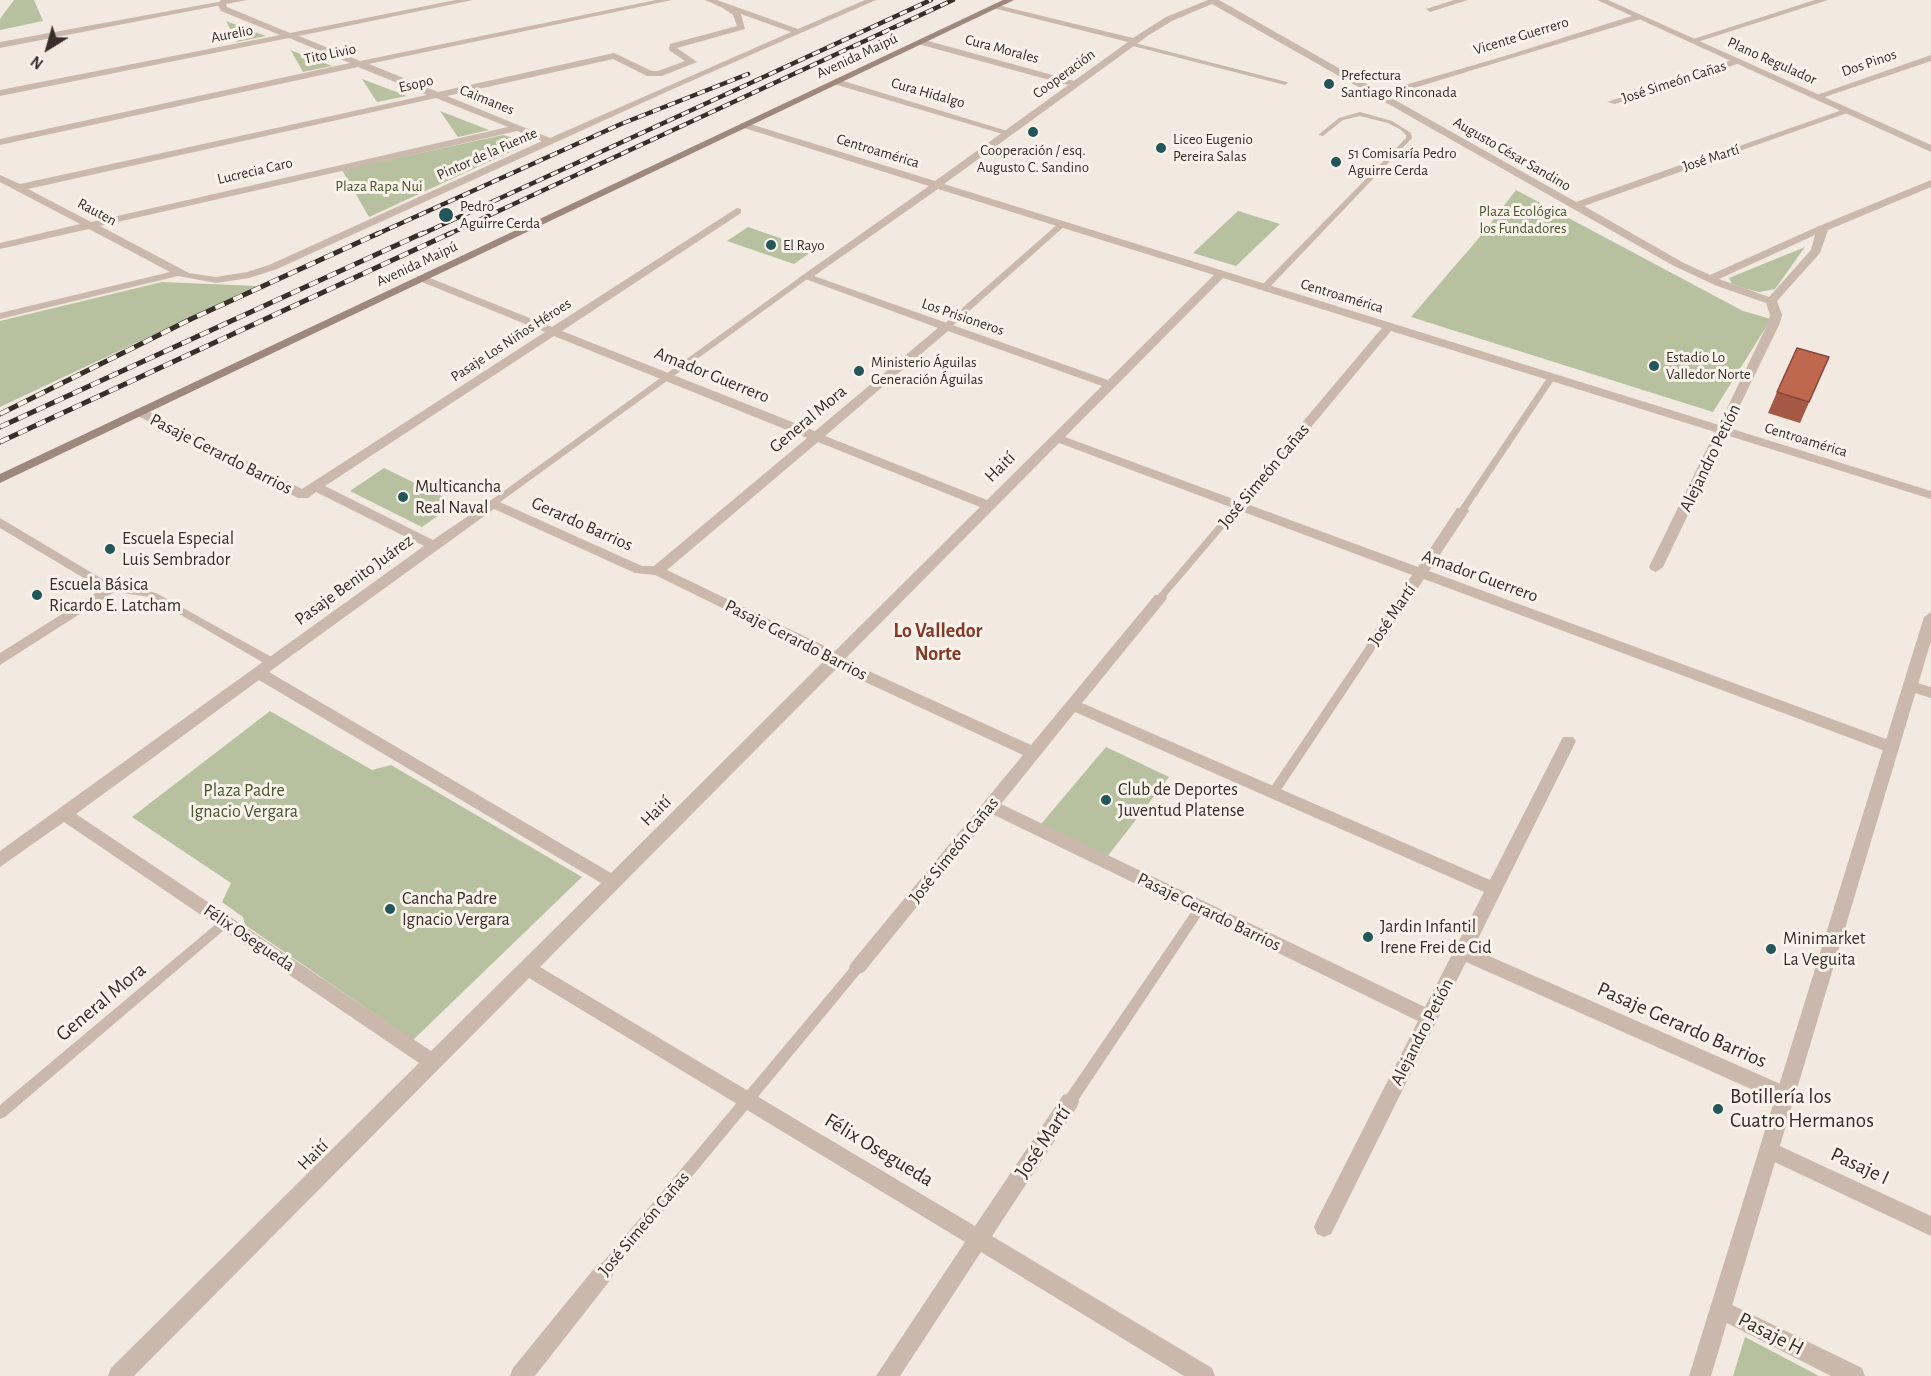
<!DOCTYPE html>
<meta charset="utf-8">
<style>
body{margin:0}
#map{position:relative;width:1931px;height:1376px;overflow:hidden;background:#f2e9e0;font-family:"Alegreya Sans",sans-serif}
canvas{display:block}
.north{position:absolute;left:18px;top:18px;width:60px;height:60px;-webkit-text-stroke:4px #faf3ec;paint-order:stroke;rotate:217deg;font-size:16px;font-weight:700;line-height:24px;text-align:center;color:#382e2a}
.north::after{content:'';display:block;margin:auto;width:21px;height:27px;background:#382e2a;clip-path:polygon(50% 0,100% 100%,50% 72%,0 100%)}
</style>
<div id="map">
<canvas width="1931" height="1376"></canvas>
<div class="north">N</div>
</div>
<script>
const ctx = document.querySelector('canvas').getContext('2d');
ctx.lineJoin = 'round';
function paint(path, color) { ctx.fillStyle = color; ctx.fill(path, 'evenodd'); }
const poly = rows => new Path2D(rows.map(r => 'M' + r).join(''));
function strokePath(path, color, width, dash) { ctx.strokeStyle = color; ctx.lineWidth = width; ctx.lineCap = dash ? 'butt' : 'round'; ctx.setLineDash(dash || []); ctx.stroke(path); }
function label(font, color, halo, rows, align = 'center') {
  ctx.font = font + ' "Alegreya Sans",sans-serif'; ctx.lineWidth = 6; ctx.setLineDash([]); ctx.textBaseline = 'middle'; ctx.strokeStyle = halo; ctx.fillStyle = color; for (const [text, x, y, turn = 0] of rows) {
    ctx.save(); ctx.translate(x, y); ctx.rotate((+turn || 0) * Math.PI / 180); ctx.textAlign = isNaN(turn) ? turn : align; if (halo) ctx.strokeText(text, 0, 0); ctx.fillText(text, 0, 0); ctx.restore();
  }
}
paint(poly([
 [14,0,34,0,43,21,0,30,0,19],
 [226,21,266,36,237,42],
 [290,49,290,50,332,66,303,72],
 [362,79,407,96,377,102],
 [440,111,489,130,458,137],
 [503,135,517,139,521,147,369,217,342,170],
 [1516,190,1743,311,1771,319,1713,412,1411,317,1484,232],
 [1238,211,1280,224,1236,266,1193,253],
 [748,227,814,250,794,264,727,241],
 [1805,247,1775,289,1759,292,1747,289,1732,284,1729,278],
 [162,282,257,286,0,407,0,321],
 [384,468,456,503,422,527,350,491],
 [270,711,372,770,391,765,582,877,413,1040,245,925,243,917,222,902,231,883,132,817],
 [1106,747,1169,777,1107,857,1041,824],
 [1745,1337,1819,1376,1733,1376]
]), '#b7c1a0');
paint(poly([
 [1131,42,1287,82,1288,83,1285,85,1129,45,1128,44,1131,42],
 [1360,112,1392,121,1411,133,1412,138,1268,289,1262,289,1262,285,1406,138,1406,135,1401,130,1388,123,1360,116,1343,120,1323,136,1318,135,1339,118,1360,112],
 [1060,222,1067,224,949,329,943,329,943,325,1060,222],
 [803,275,806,275,810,277,496,505,490,505,488,503,490,501,803,275],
 [1552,374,1556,377,1465,513,1459,513,1457,511,1459,509,1549,375,1552,374],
 [1294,437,1297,438,1297,442,1163,600,1157,600,1155,598,1157,596,1291,438,1294,437],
 [112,586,137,588,156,593,277,660,278,663,277,666,269,666,150,597,109,591,107,589,112,586],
 [1373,640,1377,642,1378,644,1377,646,1277,796,1269,796,1267,793,1269,790,1369,642,1373,640],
 [1200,903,1204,905,1206,908,1204,911,1075,1105,1070,1107,1065,1105,1063,1101,1065,1097,1196,905,1200,903],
 [226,917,230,919,232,922,230,925,5,1117,0,1119,0,1105,222,919,226,917],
 [858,962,862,963,864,967,862,971,609,1277,604,1279,599,1277,597,1272,599,1267,854,963,858,962]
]), '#cab8ac');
paint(poly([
 [1638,14,1642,17,1641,19,1512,58,1505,56,1638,14],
 [921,39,1078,82,1080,84,1075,87,918,44,917,42,921,39],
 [834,80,840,80,1014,133,1006,135,834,84,834,80],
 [1845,109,1853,111,1711,161,1702,159,1845,109]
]), '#cab8ac');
paint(poly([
 [221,0,230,0,226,5,227,7,290,33,456,0,473,0,299,36,360,61,656,0,672,0,369,64,438,92,614,53,652,71,658,71,685,61,669,50,670,44,737,26,733,15,723,8,705,0,717,0,798,29,865,0,876,0,673,89,277,269,249,278,216,283,178,276,0,319,0,313,170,272,89,229,0,249,0,243,80,224,0,182,0,175,20,184,427,95,358,67,0,145,0,139,350,63,289,38,0,96,0,90,280,35,221,11,217,4,221,0],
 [741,14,791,32,550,138,447,96,613,59,647,76,662,76,697,62,677,48,745,29,741,14],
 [436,98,508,127,91,222,28,189,436,98],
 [517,131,542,141,269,265,247,272,216,277,189,273,100,226,517,131],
 [1208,0,1219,0,1381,92,1512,54,1512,58,1388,96,1576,202,1703,157,1711,157,1711,161,1584,206,1682,262,1710,275,1819,226,1931,180,1931,187,1828,230,1820,253,1777,301,1782,315,1780,323,1729,428,1931,491,1931,499,1726,435,1663,567,1656,572,1651,570,1649,567,1715,432,1391,331,1298,443,1290,443,1288,440,1290,437,1382,328,1223,278,1065,437,1418,567,1457,508,1467,508,1469,511,1429,571,1897,743,1899,747,1897,751,1891,753,1885,751,1424,579,1378,648,1368,648,1366,644,1368,640,1412,575,1059,443,846,658,862,668,1031,745,1155,595,1165,595,1167,598,1165,601,1082,703,1490,880,1563,737,1573,737,1576,741,1473,949,1792,1089,1794,1095,1792,1101,1785,1103,1778,1101,1466,962,1331,1234,1324,1237,1317,1234,1314,1227,1317,1220,1418,1021,992,814,864,972,858,974,852,972,849,967,852,962,1023,755,852,676,838,667,540,967,975,1226,1063,1095,1070,1093,1077,1095,1079,1101,1077,1107,992,1236,1212,1368,1215,1376,1184,1376,981,1252,900,1376,876,1376,965,1242,529,978,134,1376,108,1376,111,1368,419,1063,64,822,0,867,0,851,424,546,316,492,308,498,298,498,136,415,134,412,136,409,144,409,302,489,545,332,417,280,417,276,425,276,552,327,737,208,741,209,741,213,562,331,815,431,938,328,800,277,929,186,741,127,741,123,747,123,935,181,1128,42,993,8,993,4,1133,38,1166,17,1208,0],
 [1212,4,1674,266,1717,286,1766,303,1770,315,1768,323,1719,425,944,184,1149,35,1172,21,1212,4],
 [938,189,1214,275,1108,380,814,276,938,189],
 [1815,235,1811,250,1769,297,1719,279,1815,235],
 [948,331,1102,386,987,500,825,436,948,331],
 [554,336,807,438,654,566,642,566,493,499,433,540,325,486,554,336],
 [818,442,980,507,835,651,667,570,818,442],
 [494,509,635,573,655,575,826,659,611,873,269,672,494,509],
 [259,680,601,883,431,1051,76,814,259,680],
 [1075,712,1484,892,1425,1007,1001,804,1075,712],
 [1454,0,1468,0,1430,12,1426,9,1454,0],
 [1815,0,1828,0,1694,43,1687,41,1815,0],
 [1931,55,1931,61,1819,99,1811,97,1931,55],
 [1737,58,1742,61,1740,63,1615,104,1607,102,1737,58],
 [0,518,119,589,0,665,0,653,102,589,0,528,0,518],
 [1910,681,1931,687,1931,698,1905,690,1903,686,1910,681],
 [1769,1141,1931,1216,1931,1236,1762,1156,1759,1150,1762,1144,1769,1141],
 [604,1262,611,1265,614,1272,611,1279,535,1376,510,1376,513,1368,597,1265,604,1262],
 [1720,1299,1862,1368,1865,1376,1831,1376,1713,1316,1710,1309,1713,1302,1720,1299]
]), '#cab8ac');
paint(poly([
 [229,0,247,0,0,48,0,42,229,0],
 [1597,0,1608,0,1931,145,1931,152,1597,0],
 [1931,612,1931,641,1711,1376,1689,1376,1924,617,1931,612]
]), '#cab8ac');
paint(poly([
 [1003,0,1014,0,0,483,0,474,1003,0]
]), '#9e887d');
const railFar1 = poly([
 [375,235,621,124,748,74],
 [420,235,931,0],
 [447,235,953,0]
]);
const rail = poly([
 [0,414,191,319,379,233],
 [0,427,423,233],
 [0,442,451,233]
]);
strokePath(railFar1, '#382e2a', 4.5);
strokePath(rail, '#382e2a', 5);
strokePath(railFar1, '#faf3ec', 3, [8]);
strokePath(rail, '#faf3ec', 4, [10]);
paint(poly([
 [1829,357,1800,423,1768,413,1777,392]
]), '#a55945');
const building = poly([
 [1797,348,1829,357,1809,402,1777,392,1797,348]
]);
paint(building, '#c06750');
strokePath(building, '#864838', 1.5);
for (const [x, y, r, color] of [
 [1329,84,6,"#225658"],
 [1033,132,6,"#225658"],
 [1161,148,6,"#225658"],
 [1336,162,6,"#225658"],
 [446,215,8,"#225658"],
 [771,245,6,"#225658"],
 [1654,366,6,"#225658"],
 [859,371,6,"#225658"],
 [403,497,6,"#225658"],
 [110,549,6,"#225658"],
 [37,595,6,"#225658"],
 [1106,800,6,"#225658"],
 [390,909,6,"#225658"],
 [1368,937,6,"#225658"],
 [1771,949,6,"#225658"],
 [1718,1109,6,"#225658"]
]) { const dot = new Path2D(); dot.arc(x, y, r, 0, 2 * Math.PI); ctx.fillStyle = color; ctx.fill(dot); strokePath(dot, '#faf3ec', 2); }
label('15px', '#382e2a', '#faf3ec', [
 ["Aurelio",232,34,-11],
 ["Vicente Guerrero",1521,36,-17],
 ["Cura Morales",1002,49,15],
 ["Tito Livio",330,54,-12],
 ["Avenida Maipú",857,56,-25],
 ["Plano Regulador",1772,61,24],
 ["Dos Pinos",1869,63,-19],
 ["Cooperación",1064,74,-36],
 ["José Simeón Cañas",1674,82,-18],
 ["Esopo",416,84,-13],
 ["Cura Hidalgo",928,93,16],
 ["Caimanes",487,100,22],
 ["Centroamérica",878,151,17],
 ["Pintor de la Fuente",487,154,-24],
 ["Augusto César Sandino",1512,154,30],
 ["José Martí",1711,158,-18],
 ["Lucrecia Caro",255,171,-13],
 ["Rauten",97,212,28],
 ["Avenida Maipú",417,264,-25],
 ["Centroamérica",1342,296,17],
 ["Los Prisioneros",963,317,19],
 ["Pasaje Los Niños Héroes",511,340,-33],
 ["Centroamérica",1806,440,17]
]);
label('15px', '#382e2a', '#faf3ec', [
 ["Prefectura",1341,75],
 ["Santiago Rinconada",1341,92],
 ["Liceo Eugenio",1173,139],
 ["Pereira Salas",1173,156],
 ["Cooperación / esq.",1033,150,"center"],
 ["Augusto C. Sandino",1033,167,"center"],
 ["51 Comisaría Pedro",1348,153],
 ["Aguirre Cerda",1348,170],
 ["Pedro",460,206],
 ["Aguirre Cerda",460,223],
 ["El Rayo",783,245],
 ["Estadio Lo",1666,357],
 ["Valledor Norte",1666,374],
 ["Ministerio Águilas",871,362],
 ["Generación Águilas",871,379]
], 'left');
label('15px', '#49552f', '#faf3ec', [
 ["Plaza Rapa Nui",379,186],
 ["Plaza Ecológica",1523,211],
 ["los Fundadores",1523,228]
]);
label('18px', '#382e2a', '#faf3ec', [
 ["Amador Guerrero",712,375,22],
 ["General Mora",808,419,-40],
 ["Pasaje Gerardo Barrios",221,454,27],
 ["Alejandro Petión",1710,458,-64],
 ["Haití",1000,467,-45],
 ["José Simeón Cañas",1264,476,-50],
 ["Gerardo Barrios",582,524,24],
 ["Amador Guerrero",1480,576,20],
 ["Pasaje Benito Juárez",354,580,-36],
 ["José Martí",1392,615,-56],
 ["Pasaje Gerardo Barrios",796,640,27],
 ["Haití",656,811,-45],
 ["José Simeón Cañas",954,850,-51],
 ["Pasaje Gerardo Barrios",1209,912,26],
 ["Félix Osegueda",249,938,34],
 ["Alejandro Petión",1422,1032,-63],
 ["Haití",313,1155,-45],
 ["José Simeón Cañas",644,1224,-50]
]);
label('18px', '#382e2a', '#faf3ec', [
 ["Multicancha",415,487],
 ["Real Naval",415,508],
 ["Escuela Especial",122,539],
 ["Luis Sembrador",122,560],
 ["Escuela Básica",49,585],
 ["Ricardo E. Latcham",49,606],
 ["Club de Deportes",1118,790],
 ["Juventud Platense",1118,811],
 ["Cancha Padre",402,899],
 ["Ignacio Vergara",402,920],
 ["Jardin Infantil",1380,927],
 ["Irene Frei de Cid",1380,948],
 ["Minimarket",1783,939],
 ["La Veguita",1783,960]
], 'left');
label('18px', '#49552f', '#faf3ec', [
 ["Plaza Padre",244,791],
 ["Ignacio Vergara",244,812]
]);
label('bold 20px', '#833a27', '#faf3ec', [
 ["Lo Valledor",938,631],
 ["Norte",938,654]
]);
label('21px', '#382e2a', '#faf3ec', [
 ["General Mora",101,1002,-40],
 ["Pasaje Gerardo Barrios",1682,1025,24],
 ["José Martí",1043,1142,-56],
 ["Félix Osegueda",879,1150,31],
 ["Pasaje I",1860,1166,25],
 ["Pasaje H",1771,1334,27]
]);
label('21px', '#382e2a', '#faf3ec', [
 ["Botillería los",1730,1097],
 ["Cuatro Hermanos",1730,1121]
], 'left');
</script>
